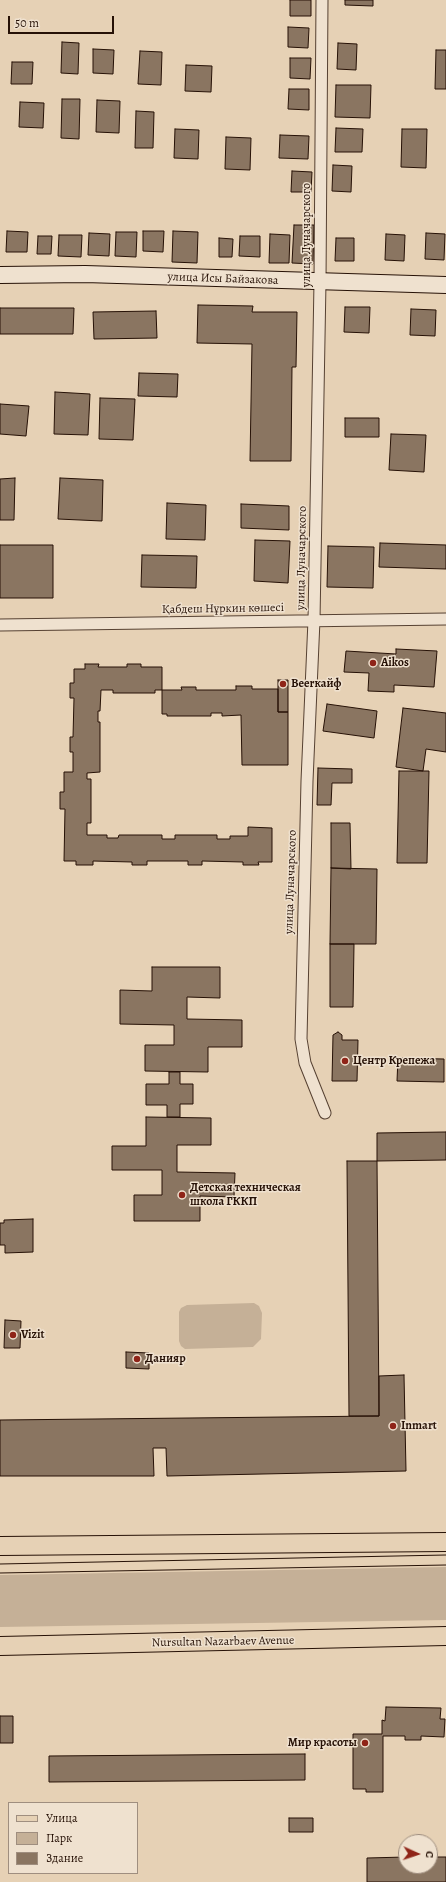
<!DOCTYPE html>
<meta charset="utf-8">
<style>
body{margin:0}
#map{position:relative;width:446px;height:1882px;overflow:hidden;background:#e6d1b5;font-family:Alegreya,serif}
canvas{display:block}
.legend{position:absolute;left:8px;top:1802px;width:130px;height:72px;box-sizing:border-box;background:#efe1cf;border:1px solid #9f8e7f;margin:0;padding:5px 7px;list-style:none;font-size:12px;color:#261106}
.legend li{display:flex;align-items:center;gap:8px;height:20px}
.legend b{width:20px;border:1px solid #9f8e7f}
.north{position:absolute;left:398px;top:1834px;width:40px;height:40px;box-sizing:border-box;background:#efe1cf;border:1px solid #9f8e7f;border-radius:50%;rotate:93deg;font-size:11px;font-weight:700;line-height:16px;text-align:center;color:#261106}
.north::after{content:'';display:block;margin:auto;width:14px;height:18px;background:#8f2418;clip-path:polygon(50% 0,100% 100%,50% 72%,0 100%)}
.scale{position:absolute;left:8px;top:16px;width:106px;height:18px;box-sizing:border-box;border:2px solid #261106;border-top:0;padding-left:5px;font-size:12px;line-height:14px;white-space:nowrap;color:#261106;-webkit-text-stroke:3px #efe1cf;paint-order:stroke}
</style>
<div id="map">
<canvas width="446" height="1882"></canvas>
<ul class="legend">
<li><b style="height:5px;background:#e6d1b5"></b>Улица</li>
<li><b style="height:11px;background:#c5b097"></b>Парк</li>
<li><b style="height:11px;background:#8a7561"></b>Здание</li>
</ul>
<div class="north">С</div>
<div class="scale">50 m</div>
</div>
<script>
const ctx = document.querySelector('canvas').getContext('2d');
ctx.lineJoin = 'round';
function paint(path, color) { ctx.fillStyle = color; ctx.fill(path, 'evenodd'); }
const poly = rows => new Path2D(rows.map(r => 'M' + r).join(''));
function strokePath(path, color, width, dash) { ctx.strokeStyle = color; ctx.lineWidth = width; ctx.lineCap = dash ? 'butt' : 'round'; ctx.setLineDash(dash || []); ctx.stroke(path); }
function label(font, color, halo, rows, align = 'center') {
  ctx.font = font + ' Alegreya,serif'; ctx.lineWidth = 3; ctx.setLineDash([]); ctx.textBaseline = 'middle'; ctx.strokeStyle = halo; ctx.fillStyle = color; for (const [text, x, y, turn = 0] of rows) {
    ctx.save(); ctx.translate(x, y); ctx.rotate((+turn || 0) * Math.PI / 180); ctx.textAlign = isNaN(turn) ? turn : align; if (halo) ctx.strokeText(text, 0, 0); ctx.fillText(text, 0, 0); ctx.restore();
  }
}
paint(poly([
 [254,1303,259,1306,262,1313,261,1339,253,1347,185,1349,181,1346,179,1341,179,1312,181,1308,187,1305],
 [446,1567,446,1620,0,1627,0,1575]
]), '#c5b097');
const building = poly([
 [290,0,311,0,311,16,290,16,290,0],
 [345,0,373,0,373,6,345,5,345,0],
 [288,27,309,28,308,48,288,47,288,27],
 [62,42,79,43,78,74,61,73,62,42],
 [338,43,357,44,356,70,337,69,338,43],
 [93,49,114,50,113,74,93,73,93,49],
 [436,50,446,50,446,89,435,89,436,50],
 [140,51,162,52,161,85,138,84,140,51],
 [290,58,311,58,310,79,290,78,290,58],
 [12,62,33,62,32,84,11,84,12,62],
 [186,65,212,66,211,92,185,91,186,65],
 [336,85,371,85,370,118,335,117,336,85],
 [289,89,309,89,309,110,288,109,289,89],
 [62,99,80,99,79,139,61,138,62,99],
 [97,100,120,101,119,133,96,132,97,100],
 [20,102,44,103,43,128,19,127,20,102],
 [136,111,154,112,153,148,135,148,136,111],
 [336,128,363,129,362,152,335,152,336,128],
 [175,129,199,130,198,159,174,158,175,129],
 [402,129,427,129,426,168,401,167,402,129],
 [280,135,309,136,308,159,279,158,280,135],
 [226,137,251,138,250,170,225,169,226,137],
 [333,165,352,166,351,192,332,191,333,165],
 [292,171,312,172,311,192,291,192,292,171],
 [294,225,314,225,313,264,292,263,294,225],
 [7,231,28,232,27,252,6,252,7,231],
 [143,231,164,231,163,252,143,251,143,231],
 [173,231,198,232,197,263,172,262,173,231],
 [116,232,137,232,136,257,115,256,116,232],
 [89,233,110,234,109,256,88,255,89,233],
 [426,233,445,234,444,260,425,259,426,233],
 [270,234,290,235,289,263,269,263,270,234],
 [386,234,405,235,404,261,385,260,386,234],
 [59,235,82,235,81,257,58,256,59,235],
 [38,236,52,236,51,254,37,254,38,236],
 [240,236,260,236,260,257,239,256,240,236],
 [219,238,233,239,232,257,219,257,219,238],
 [336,238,354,238,354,261,335,261,336,238],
 [198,305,253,306,252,312,297,312,296,367,292,367,291,461,250,461,252,344,197,343,198,305],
 [345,307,370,307,369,333,344,332,345,307],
 [0,308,74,308,73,334,0,334,0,308],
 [411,309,436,310,435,336,410,335,411,309],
 [156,311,157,338,94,339,93,312,156,311],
 [139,373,178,374,177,397,138,396,139,373],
 [55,392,90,394,88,435,54,434,55,392],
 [100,398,135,399,133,440,99,439,100,398],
 [0,404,29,406,26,436,0,434,0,404],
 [345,418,379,418,379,437,345,437,345,418],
 [391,434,426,435,424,472,389,470,391,434],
 [15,478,14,520,0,520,0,479,15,478],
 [60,478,103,480,102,521,58,519,60,478],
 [167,503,206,505,205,540,166,539,167,503],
 [241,504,289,506,289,530,241,528,241,504],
 [255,540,290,541,288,583,254,581,255,540],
 [380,543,446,545,446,569,379,567,380,543],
 [0,545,53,545,53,598,0,598,0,545],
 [328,546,374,547,373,588,327,587,328,546],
 [142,555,197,556,196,588,141,587,142,555],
 [396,649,437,651,434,687,394,685,394,692,368,691,369,673,344,672,346,651,396,654,396,649],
 [85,664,99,664,98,667,127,667,127,664,141,664,141,667,162,667,162,690,155,690,155,693,113,693,113,690,101,690,100,711,98,711,98,722,100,722,100,772,87,773,87,779,91,779,91,823,87,823,87,835,107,835,107,838,118,838,119,835,162,835,162,839,175,839,175,835,217,835,217,839,230,839,230,836,248,836,248,827,272,828,272,862,258,862,259,865,243,865,243,862,202,861,202,865,188,865,188,861,147,861,147,865,132,865,132,862,93,861,93,865,76,865,76,861,64,861,65,809,60,809,60,792,64,792,64,772,73,772,73,752,70,752,70,737,73,737,74,698,70,698,70,683,74,683,74,669,85,669,85,664],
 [278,680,288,680,288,712,278,712,278,680],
 [236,686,252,686,252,689,278,689,278,712,288,712,288,765,242,765,241,715,222,716,222,713,211,713,211,716,167,716,167,714,162,714,162,690,182,690,181,687,196,687,196,690,236,690,236,686],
 [327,704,377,711,374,738,323,731,327,704],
 [403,708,446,713,446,752,426,749,423,771,396,767,403,708],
 [318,768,352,769,352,783,332,783,331,805,317,805,318,768],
 [399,771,429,771,427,863,397,863,399,771],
 [331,823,350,823,351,869,331,868,331,823],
 [331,868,377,869,376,944,330,944,331,868],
 [330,944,354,944,353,1007,330,1007,330,944],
 [152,967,220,967,220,998,187,997,187,1019,242,1020,242,1047,208,1047,208,1072,145,1071,145,1045,174,1045,174,1025,120,1024,120,990,152,991,152,967],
 [338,1032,342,1035,342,1040,358,1040,357,1081,332,1081,333,1035,338,1032],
 [398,1058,444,1059,444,1082,397,1081,398,1058],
 [169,1072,180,1072,180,1084,193,1084,193,1104,180,1104,180,1117,167,1117,167,1105,146,1105,146,1084,169,1084,169,1072],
 [146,1117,211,1118,211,1145,177,1145,177,1172,235,1173,234,1197,200,1196,200,1221,134,1221,134,1195,162,1195,162,1170,112,1170,112,1146,146,1146,146,1117],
 [446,1132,446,1160,377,1161,377,1133,446,1132],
 [347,1161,377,1161,379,1416,349,1416,347,1161],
 [33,1219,33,1252,5,1253,5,1245,0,1245,0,1223,4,1223,4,1220,33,1219],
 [5,1320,21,1321,20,1348,4,1348,5,1320],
 [126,1352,149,1353,149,1369,126,1368,126,1352],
 [404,1375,406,1471,167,1476,166,1448,153,1448,154,1476,0,1476,0,1420,379,1416,379,1376,404,1375],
 [386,1707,441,1708,440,1719,445,1719,444,1737,421,1736,421,1740,405,1740,405,1736,383,1736,383,1792,366,1792,366,1789,353,1789,353,1734,382,1734,382,1720,385,1721,386,1707],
 [0,1716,13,1716,13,1743,0,1743,0,1716],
 [305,1754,305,1780,49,1782,49,1756,305,1754],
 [289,1818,313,1818,313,1832,289,1832,289,1818],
 [406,1857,406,1866,430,1866,430,1857,446,1857,446,1882,367,1882,367,1858,406,1857]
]);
paint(building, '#8a7561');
strokePath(building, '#261106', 1);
const street = poly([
 [322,0,320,282,314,620,307,781,301,1039,305,1063,325,1113],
 [0,625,446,619]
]);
const secondary = poly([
 [0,275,85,274,446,285]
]);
const primary = poly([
 [0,1546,446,1542],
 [0,1646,446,1636]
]);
strokePath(street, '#564132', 13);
strokePath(secondary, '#261106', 18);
strokePath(primary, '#261106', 20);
strokePath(street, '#efe1cf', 11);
strokePath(secondary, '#efe1cf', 16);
strokePath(primary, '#e6d1b5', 18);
strokePath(poly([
 [0,1564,446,1555],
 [0,1573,446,1565]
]), '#261106', 1);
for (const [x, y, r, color] of [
 [373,663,4,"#8f2418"],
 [283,684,4,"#8f2418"],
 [345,1061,4,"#8f2418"],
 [182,1195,4,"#8f2418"],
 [13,1335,4,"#8f2418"],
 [137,1359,4,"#8f2418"],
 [393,1426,4,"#8f2418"],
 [365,1743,4,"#8f2418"]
]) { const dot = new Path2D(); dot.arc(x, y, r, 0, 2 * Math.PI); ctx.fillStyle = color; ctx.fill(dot); strokePath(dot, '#efe1cf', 1.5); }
label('12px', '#261106', '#efe1cf', [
 ["улица Луначарского",307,235,-90],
 ["улица Исы Байзакова",223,279,2],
 ["улица Луначарского",302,558,-89],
 ["Қабдеш Нұркин көшесі",223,609,-1],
 ["улица Луначарского",291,882,-88],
 ["Nursultan Nazarbaev Avenue",223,1642,-1]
]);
label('bold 12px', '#261106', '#efe1cf', [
 ["Aikos",381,663],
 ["Beerкайф",291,684],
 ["Центр Крепежа",353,1061],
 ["Детская техническая",190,1188],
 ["школа ГККП",190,1202],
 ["Vizit",21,1335],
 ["Данияр",145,1359],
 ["Inmart",401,1426],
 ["Мир красоты",357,1743,"right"]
], 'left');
</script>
